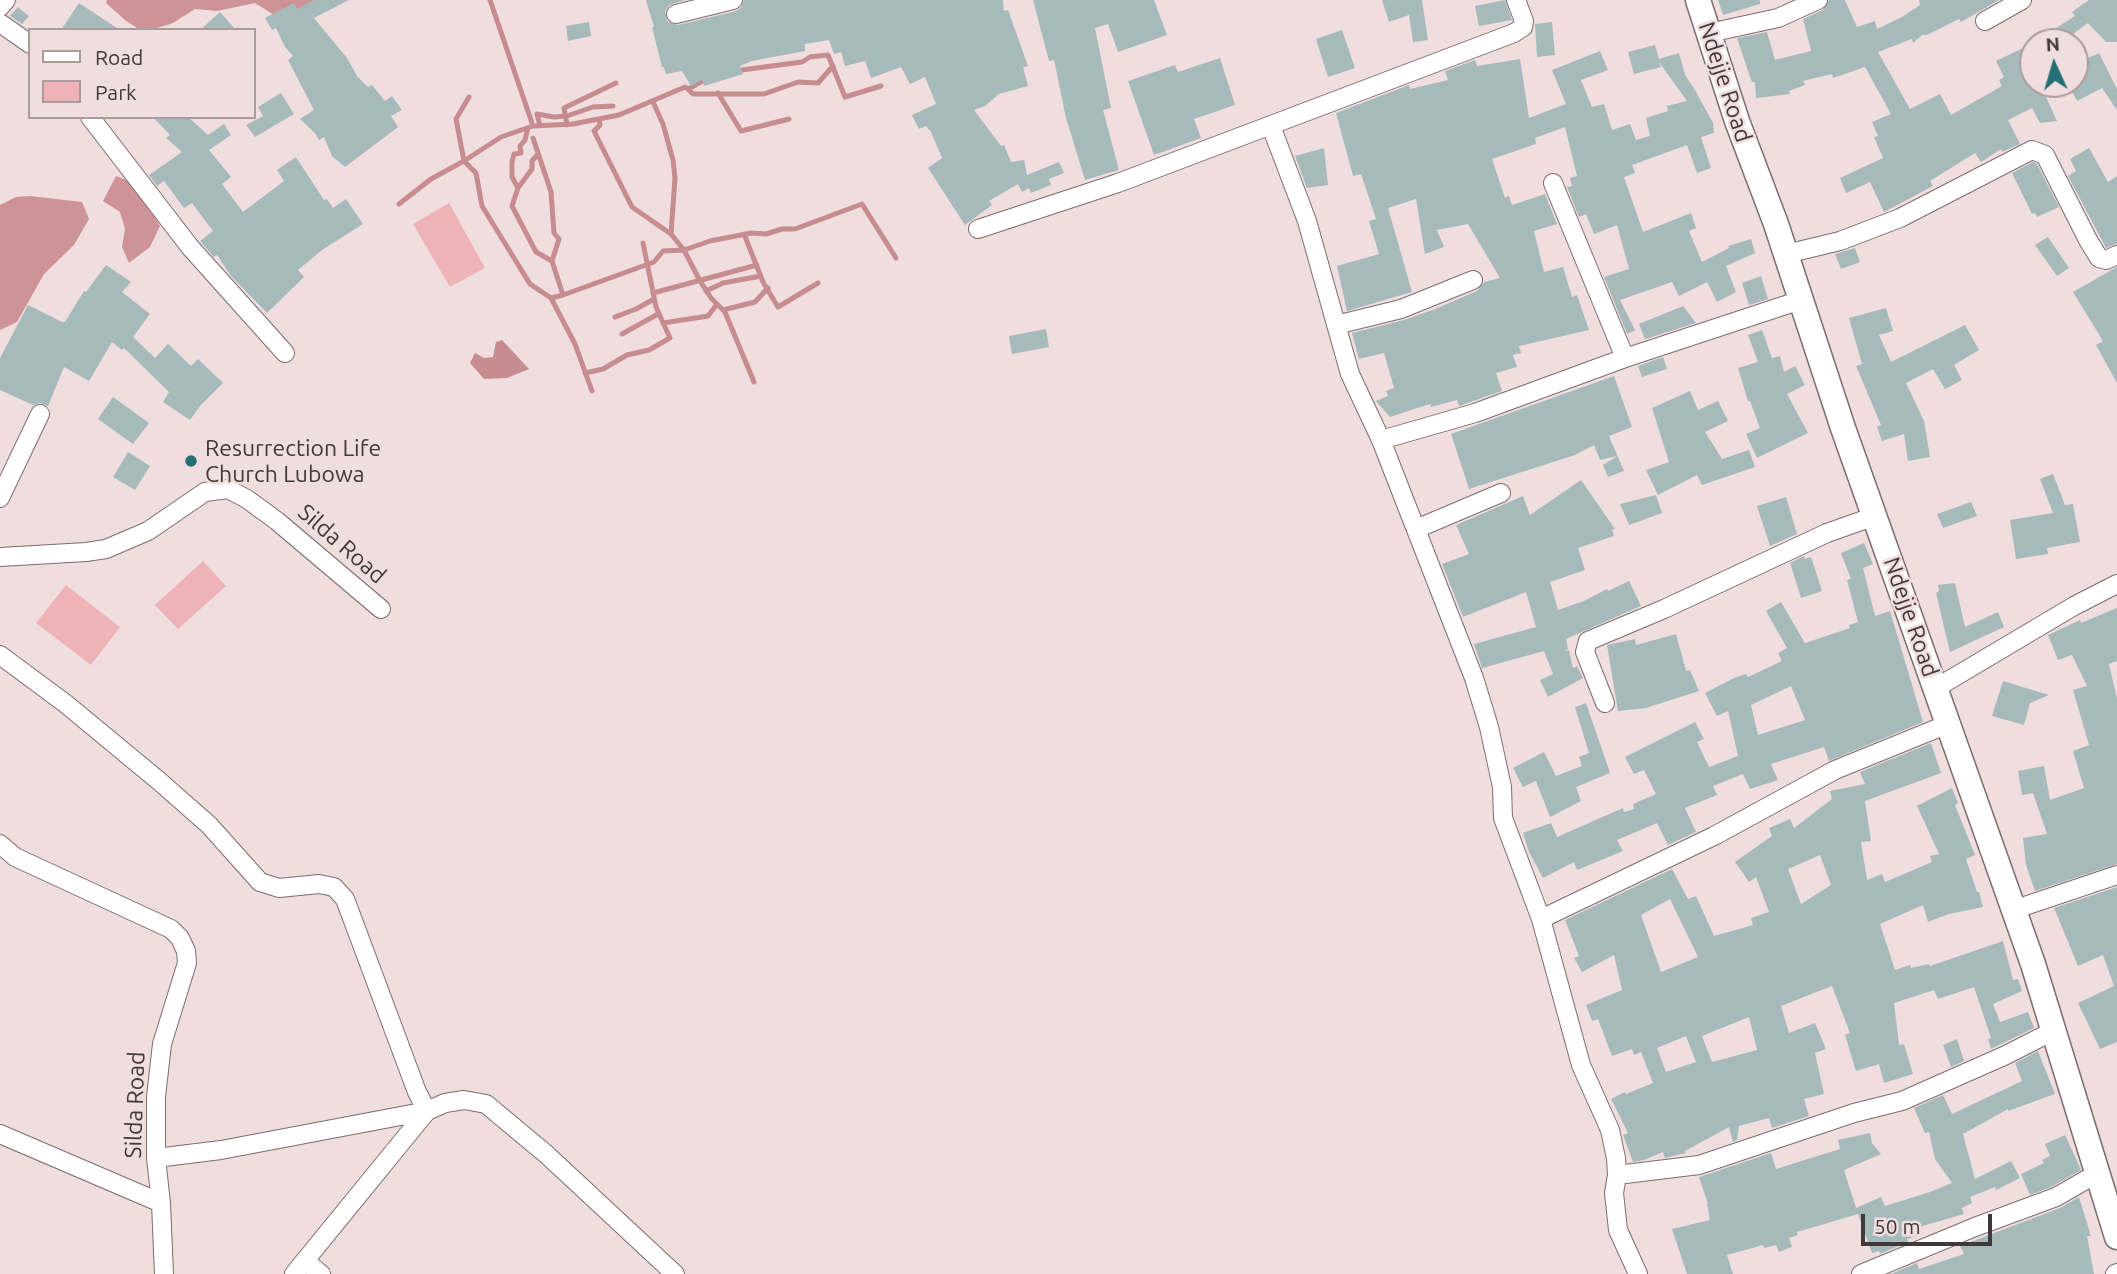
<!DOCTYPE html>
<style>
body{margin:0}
#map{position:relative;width:2117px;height:1274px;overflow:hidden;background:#f0ddde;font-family:Ubuntu,sans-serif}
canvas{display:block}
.legend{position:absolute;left:28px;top:28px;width:228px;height:91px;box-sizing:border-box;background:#f0ddde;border:2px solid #aa9b9c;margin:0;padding:9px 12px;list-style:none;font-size:21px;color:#403839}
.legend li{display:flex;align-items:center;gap:14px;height:35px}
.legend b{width:35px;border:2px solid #aa9b9c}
.north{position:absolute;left:2019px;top:28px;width:70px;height:70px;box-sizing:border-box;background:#f0ddde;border:2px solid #aa9b9c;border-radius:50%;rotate:356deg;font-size:19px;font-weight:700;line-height:28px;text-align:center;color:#403839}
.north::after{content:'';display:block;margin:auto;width:24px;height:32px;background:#257075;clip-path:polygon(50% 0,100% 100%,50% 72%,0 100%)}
.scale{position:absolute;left:1861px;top:1214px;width:131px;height:32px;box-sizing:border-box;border:4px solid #403839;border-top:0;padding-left:9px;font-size:21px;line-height:24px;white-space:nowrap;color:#403839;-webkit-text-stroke:5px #f0ddde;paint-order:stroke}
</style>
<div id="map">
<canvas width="2117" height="1274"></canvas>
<ul class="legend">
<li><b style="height:9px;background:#fff"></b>Road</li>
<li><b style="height:19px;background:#efb2b6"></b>Park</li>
</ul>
<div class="north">N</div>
<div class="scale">50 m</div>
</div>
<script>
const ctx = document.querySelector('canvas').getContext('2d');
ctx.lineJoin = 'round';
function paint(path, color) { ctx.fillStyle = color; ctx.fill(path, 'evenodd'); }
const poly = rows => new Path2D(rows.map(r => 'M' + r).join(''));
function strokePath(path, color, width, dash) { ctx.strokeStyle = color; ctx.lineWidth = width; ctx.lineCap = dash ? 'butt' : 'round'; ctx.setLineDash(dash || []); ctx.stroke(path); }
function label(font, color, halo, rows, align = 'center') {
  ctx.font = font + ' Ubuntu,sans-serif'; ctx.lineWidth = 5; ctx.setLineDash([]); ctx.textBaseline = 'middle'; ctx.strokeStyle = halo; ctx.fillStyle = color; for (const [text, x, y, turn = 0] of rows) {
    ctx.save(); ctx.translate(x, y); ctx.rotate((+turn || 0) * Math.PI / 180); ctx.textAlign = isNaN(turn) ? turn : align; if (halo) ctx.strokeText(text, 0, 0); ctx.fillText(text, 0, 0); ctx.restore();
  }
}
paint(poly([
 [449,203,485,268,450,287,413,224],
 [203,561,226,586,178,629,155,605],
 [66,585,120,627,91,665,36,623]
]), '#efb2b6');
paint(poly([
 [107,0,318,0,310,9,274,15,255,3,217,11,195,9,173,23,151,30,140,30,125,20,106,3],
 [116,176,126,180,147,204,160,226,150,247,129,263,122,247,125,229,120,212,103,201],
 [30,196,82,202,89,219,74,245,44,274,17,322,0,330,0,205,16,197]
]), '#ce9397');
paint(poly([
 [502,340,529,369,507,378,484,379,470,363,475,353,484,358,493,357,496,342]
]), '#c68c8f');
strokePath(poly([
 [490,0,533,126,501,137,464,161,476,173,482,206,530,284,551,298,575,344,592,391],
 [734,71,802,62,810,57,828,55,845,97,881,86],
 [688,89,693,94,764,94,798,82,818,83,833,66],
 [718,93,741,131,789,119],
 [653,102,663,124,673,160,675,178,671,234],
 [599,119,600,125,594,131,632,207,671,234,684,250,700,281,711,298,725,312,754,382],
 [567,125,564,108,616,83],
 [533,126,573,124,619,115,685,87,688,89,708,78],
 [540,126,537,114,554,117,567,116,593,107,613,106],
 [533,138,551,192,554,233,559,239,552,261,563,295,551,298],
 [538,154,532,161,532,169,518,188,512,206,536,252,552,261],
 [518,188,512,177,512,162,514,154,521,153,520,146,525,140,528,128],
 [399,204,431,179,464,161,456,119,469,97],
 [744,234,763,282,778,307,818,283],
 [706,291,723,283,761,276],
 [653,293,757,265],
 [563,295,654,262,663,251,684,250,710,241,751,233,766,234,782,229,795,229,862,204,896,258],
 [723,310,755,302,768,288],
 [615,317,636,309,654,299],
 [663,323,708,316,717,304],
 [622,334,658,314],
 [585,373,603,369,627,355,649,350,670,338,656,307,643,243]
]), '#c68c8f', 5);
paint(poly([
 [314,0,349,0,314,18,347,58,357,76,368,87,372,85,385,101,392,96,402,110,391,116,398,127,345,167,332,156,324,137,319,140,315,133,300,119,314,110,288,60,293,56,285,47,276,28,272,30,265,18,294,3,297,9],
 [646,0,685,0,669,5,665,11,667,21,678,25,736,11,741,8,744,0,1003,0,1004,11,1008,10,1028,66,1023,67,1028,86,999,94,985,106,974,110,1001,146,1004,145,1011,162,1024,160,1027,175,1059,162,1064,173,1049,179,1051,185,1031,193,1029,188,1022,192,1018,184,989,201,992,205,965,225,928,168,942,158,931,132,926,126,919,129,912,115,936,104,925,77,910,84,901,67,871,78,865,61,845,66,841,52,834,54,829,40,805,44,805,51,752,61,740,66,743,74,704,86,702,80,691,86,682,71,666,74,664,67,662,67,652,27,654,27],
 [1033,0,1154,0,1167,35,1118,52,1108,24,1095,28,1111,108,1103,110,1119,170,1085,180,1066,118,1054,60,1049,61],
 [1382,0,1422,0,1428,40,1413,42,1409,15,1389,22],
 [1505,0,1512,20,1479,26,1475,6],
 [1718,0,1760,0,1760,4,1723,15],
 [1829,0,1845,0,1857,27,1875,21,1877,29,1902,17,1920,5,1919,0,1999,0,1961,22,1959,19,1927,35,1922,35,1913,43,1912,39,1878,52,1910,109,1940,94,1951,115,2002,86,1999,80,2004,77,1996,61,2023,48,2033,70,2033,84,2040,84,2057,121,2040,123,2032,108,2008,120,2020,144,2002,152,2001,149,1981,162,1975,153,1930,181,1933,186,1884,212,1870,182,1846,193,1840,178,1883,158,1874,137,1878,136,1872,122,1891,114,1865,67,1833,78,1832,74,1803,81,1805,85,1789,91,1790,94,1756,98,1755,82,1752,82,1749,74,1737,38,1767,32,1775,60,1811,51,1803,19,1823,10],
 [2089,0,2117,0,2117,42,2106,42,2088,23,2062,42,2034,42,2075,16,2072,12],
 [79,3,120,30,61,30],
 [18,7,29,16,22,24,10,16],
 [220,12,236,30,200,30],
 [589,22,591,36,568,41,566,26],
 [1552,22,1555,55,1537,57,1535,24],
 [1342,30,1355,68,1328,77,1316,39],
 [1655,45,1659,59,1679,53,1685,75,1695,90,1713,123,1714,133,1701,137,1711,168,1697,173,1687,145,1632,165,1635,173,1624,177,1643,232,1691,213,1696,228,1689,231,1702,262,1729,248,1728,246,1751,239,1755,253,1726,266,1736,292,1717,302,1707,282,1679,296,1672,282,1620,300,1635,330,1627,334,1604,277,1629,269,1617,225,1594,234,1586,214,1579,217,1567,187,1572,186,1570,178,1577,176,1565,127,1535,138,1536,144,1492,159,1505,198,1509,196,1512,205,1545,194,1557,224,1534,231,1544,272,1563,267,1572,297,1577,295,1589,330,1519,346,1521,353,1513,355,1517,367,1496,373,1502,391,1459,406,1457,400,1431,407,1430,404,1390,417,1376,401,1388,396,1386,391,1394,388,1384,353,1359,359,1352,333,1404,320,1435,309,1477,291,1484,282,1500,278,1468,224,1437,230,1444,247,1425,254,1416,199,1388,208,1412,292,1347,311,1337,266,1379,254,1369,221,1376,219,1361,174,1353,176,1336,113,1409,85,1410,89,1448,80,1445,71,1475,60,1477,66,1520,59,1529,118,1566,104,1552,70,1600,51,1608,70,1581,80,1592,107,1604,104,1612,130,1630,124,1636,140,1650,136,1646,118,1668,111,1667,106,1687,101,1659,62,1661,67,1634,74,1628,52],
 [2099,53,2117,89,2117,110,2102,88,2077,101,2068,84,2075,84,2075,64],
 [1220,58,1235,105,1194,119,1201,138,1154,155,1128,81,1175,65,1178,72],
 [281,93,294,114,255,137,246,125,263,116,258,107],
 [153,117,188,117,208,135,224,124,231,135,209,150,231,177,222,184,243,212,284,181,277,170,296,157,324,200,327,199,333,208,346,199,363,224,322,250,298,270,304,277,267,313,231,276,217,255,214,257,200,241,213,231,192,203,184,208,164,181,157,186,149,175,182,152,166,138,170,135],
 [1324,148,1328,185,1307,188,1295,156],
 [2089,148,2108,182,2117,176,2117,244,2106,248,2068,176,2076,171,2070,159],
 [2033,162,2037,164,2059,207,2037,217,2035,213,2032,214,2012,173],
 [2048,237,2069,268,2057,276,2035,245],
 [1855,248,1860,262,1841,269,1835,254],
 [106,265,131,282,122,292,150,314,133,337,155,358,168,344,191,366,198,359,223,383,200,406,190,420,163,402,169,392,124,348,122,350,112,342,89,381,64,367,48,406,40,403,33,405,0,390,0,358,28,305,62,322,65,322,84,291,86,292],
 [2117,267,2117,383,2096,345,2103,341,2073,292],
 [1761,276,1768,299,1749,305,1742,283],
 [1683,306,1696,323,1645,339,1639,324],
 [1886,308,1893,331,1879,335,1891,362,1965,325,1979,350,1954,365,1962,380,1945,389,1933,369,1906,383,1924,421,1930,457,1908,461,1904,434,1882,441,1877,427,1881,425,1856,366,1862,364,1849,318],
 [1046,329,1049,347,1012,354,1009,336],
 [1762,330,1772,358,1780,356,1784,372,1795,366,1805,385,1787,394,1808,433,1757,458,1746,434,1760,428,1750,401,1748,401,1738,368,1758,362,1748,335],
 [1663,357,1667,369,1642,377,1638,366],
 [1614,376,1632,427,1609,436,1624,471,1608,477,1603,465,1617,456,1600,460,1594,445,1575,455,1469,489,1451,434],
 [1690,391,1698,410,1718,401,1728,421,1705,432,1722,459,1749,450,1755,467,1702,485,1697,475,1658,495,1646,470,1669,462,1652,408],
 [113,397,149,423,133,444,98,419],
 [128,452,150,466,135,490,113,477],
 [2053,474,2065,505,2073,504,2080,542,2047,548,2048,554,2016,559,2010,520,2053,513,2040,479],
 [1581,480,1615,529,1612,530,1614,536,1578,548,1585,570,1550,582,1558,610,1584,601,1607,589,1608,591,1629,581,1641,606,1566,639,1568,649,1565,651,1569,650,1573,668,1577,666,1583,678,1548,697,1540,680,1553,674,1544,651,1482,668,1474,644,1536,627,1526,592,1463,617,1442,564,1469,554,1456,525,1523,496,1530,515],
 [1656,495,1662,513,1629,525,1620,504],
 [1786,497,1797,534,1770,546,1757,506],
 [1971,502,1977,516,1943,528,1937,514],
 [1864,543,1873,564,1863,568,1875,616,1890,611,1923,722,1829,761,1824,747,1771,764,1778,780,1750,789,1743,774,1713,786,1717,795,1685,808,1696,832,1668,845,1657,823,1617,840,1623,851,1577,870,1574,862,1543,878,1529,852,1523,833,1551,823,1557,837,1623,808,1624,812,1634,809,1633,804,1656,794,1644,770,1634,774,1625,757,1695,722,1704,739,1697,742,1709,767,1738,756,1728,711,1717,716,1705,693,1734,678,1746,674,1748,677,1782,661,1778,653,1787,648,1766,611,1781,602,1805,643,1850,628,1849,625,1858,622,1847,580,1851,579,1841,553],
 [1791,686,1805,720,1758,735,1751,705],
 [1804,556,1805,559,1811,557,1822,591,1801,598,1790,563],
 [1955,583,1965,627,1998,612,2004,627,1950,652,1936,593,1939,591,1938,585],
 [2117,608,2117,661,2109,664,2117,699,2117,864,2035,891,2026,865,2023,838,2047,834,2033,793,2022,795,2018,771,2044,766,2050,800,2084,788,2073,751,2089,745,2073,690,2087,686,2072,655,2058,660,2048,635,2080,620,2081,623],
 [1676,634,1686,671,1690,670,1699,691,1646,708,1618,711,1607,645,1635,639,1636,645],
 [2003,681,2049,695,2030,703,2024,725,1992,716],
 [1586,703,1610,773,1576,787,1581,801,1550,817,1536,781,1523,787,1513,768,1544,752,1556,776,1582,766,1579,757,1589,753,1575,707],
 [1931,743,1941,773,1865,801,1871,841,1861,842,1867,880,1882,874,1885,882,1932,862,1930,856,1939,854,1917,806,1952,788,1958,803,1955,805,1975,855,1966,859,1977,892,1979,892,1983,907,1949,914,1928,922,1923,905,1880,924,1895,970,1910,965,1911,968,1929,964,1930,966,2003,941,2013,980,2018,979,2022,991,1993,1004,2000,1022,2028,1012,2034,1028,1991,1049,1988,1039,1991,1038,1974,987,1938,999,1934,990,1894,1003,1899,1045,1904,1044,1913,1074,1884,1083,1879,1064,1856,1071,1845,1035,1850,1033,1832,986,1781,1006,1789,1033,1815,1023,1826,1049,1815,1053,1824,1094,1804,1099,1809,1116,1772,1128,1769,1118,1739,1126,1737,1140,1733,1142,1729,1127,1685,1151,1686,1153,1665,1158,1663,1152,1644,1160,1633,1162,1623,1135,1628,1133,1611,1099,1625,1092,1626,1094,1653,1083,1641,1052,1634,1055,1632,1049,1612,1056,1598,1019,1592,1021,1586,1005,1622,990,1614,955,1582,972,1574,958,1579,956,1565,920,1672,869,1688,899,1696,896,1714,936,1753,925,1751,918,1769,912,1756,877,1749,882,1735,862,1772,836,1769,828,1790,819,1794,828,1832,799,1830,791,1865,784,1860,772],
 [1820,855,1831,885,1801,904,1788,869],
 [1670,899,1698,957,1661,972,1641,915],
 [1749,1017,1757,1050,1712,1062,1702,1036],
 [1686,1036,1696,1062,1666,1072,1657,1048],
 [2117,887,2117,1042,2100,1049,2078,1003,2114,986,2103,955,2078,966,2054,908],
 [1957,1039,1964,1061,1951,1067,1943,1045],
 [2038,1051,2055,1094,2008,1111,2008,1109,1963,1134,1975,1179,2011,1161,2020,1178,1996,1190,1995,1187,1970,1197,1972,1203,1962,1208,1964,1214,1916,1228,1918,1236,1907,1239,1908,1242,1880,1254,1879,1251,1872,1253,1856,1208,1881,1197,1885,1206,1930,1192,1952,1183,1935,1159,1929,1132,1925,1133,1914,1108,1943,1095,1952,1114,2022,1081,2015,1063],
 [1870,1133,1872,1143,1881,1154,1844,1170,1858,1214,1797,1232,1798,1235,1789,1238,1792,1247,1779,1252,1776,1245,1764,1248,1763,1245,1727,1255,1733,1274,1687,1274,1672,1229,1710,1220,1707,1204,1708,1204,1699,1177,1771,1153,1776,1169,1840,1149,1838,1140],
 [2065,1135,2081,1170,2051,1187,2030,1195,2021,1174,2044,1163,2042,1160,2050,1156,2045,1144],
 [2079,1197,2091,1236,2087,1236,2094,1274,1891,1274,1917,1263,1919,1269,1964,1254,1960,1246,2060,1208]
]), '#a7babb');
const street = poly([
 [0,7,6,0],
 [676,14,733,0],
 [1985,21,2022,0],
 [0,23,30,44],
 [1709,33,1778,18,1818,0],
 [90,117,190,247,285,353],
 [1271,126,1307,221,1350,374,1381,440,1474,678,1489,727,1502,787,1503,818,1541,919,1581,1065,1610,1130,1616,1158,1617,1175,1614,1193,1618,1230,1638,1274],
 [1553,183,1625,358],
 [978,229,1118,183,1514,33,1523,27,1524,21,1516,0],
 [1786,254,1840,241,1900,218,2032,150,2045,155,2088,240,2099,258,2106,260,2117,255],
 [1336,325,1401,309,1473,280],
 [1381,440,1475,413,1625,358,1801,300],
 [0,498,40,414],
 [1416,529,1501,493],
 [0,557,86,552,106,549,148,531,205,492,228,489,247,499,277,521,381,609],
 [0,655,66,704,159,781,209,825,260,882,279,888,319,884,334,887,345,899,417,1092,427,1111,221,1150,156,1158],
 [1936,688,2074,606,2117,584],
 [1605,703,1585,652,1588,641,1664,609,1827,533,1875,516],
 [0,844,15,857,171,929,180,938,186,951,187,963,162,1044,156,1097,156,1158,161,1203,164,1274],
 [2013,910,2117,875],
 [1541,919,1714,836,1835,770,1948,724],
 [0,1134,161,1203],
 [1617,1175,1699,1165,1854,1113,1902,1101,2006,1055,2053,1031],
 [305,1261,321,1274],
 [294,1274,427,1111,445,1103,464,1100,486,1104,546,1154,675,1274],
 [1861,1274,1975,1227,2056,1197,2096,1174],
 [2115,1274,2117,1273]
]);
const secondary = poly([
 [1698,0,1737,121,1776,224,1843,428,2033,964,2117,1237]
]);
strokePath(street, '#7d6c6d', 20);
strokePath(secondary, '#7d6c6d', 27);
strokePath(street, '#fff', 18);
strokePath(secondary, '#fff', 24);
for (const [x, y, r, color] of [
 [191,461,7,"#257075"]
]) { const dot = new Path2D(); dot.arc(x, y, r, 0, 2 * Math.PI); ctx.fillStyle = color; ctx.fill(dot); strokePath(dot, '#f0ddde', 2.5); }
label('23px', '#403839', '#f0ddde', [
 ["Ndejje Road",1725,82,72],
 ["Silda Road",342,544,41],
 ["Ndejje Road",1911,617,71],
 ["Silda Road",135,1105,-88]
]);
label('23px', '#403839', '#f0ddde', [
 ["Resurrection Life",205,448],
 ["Church Lubowa",205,474]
], 'left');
</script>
